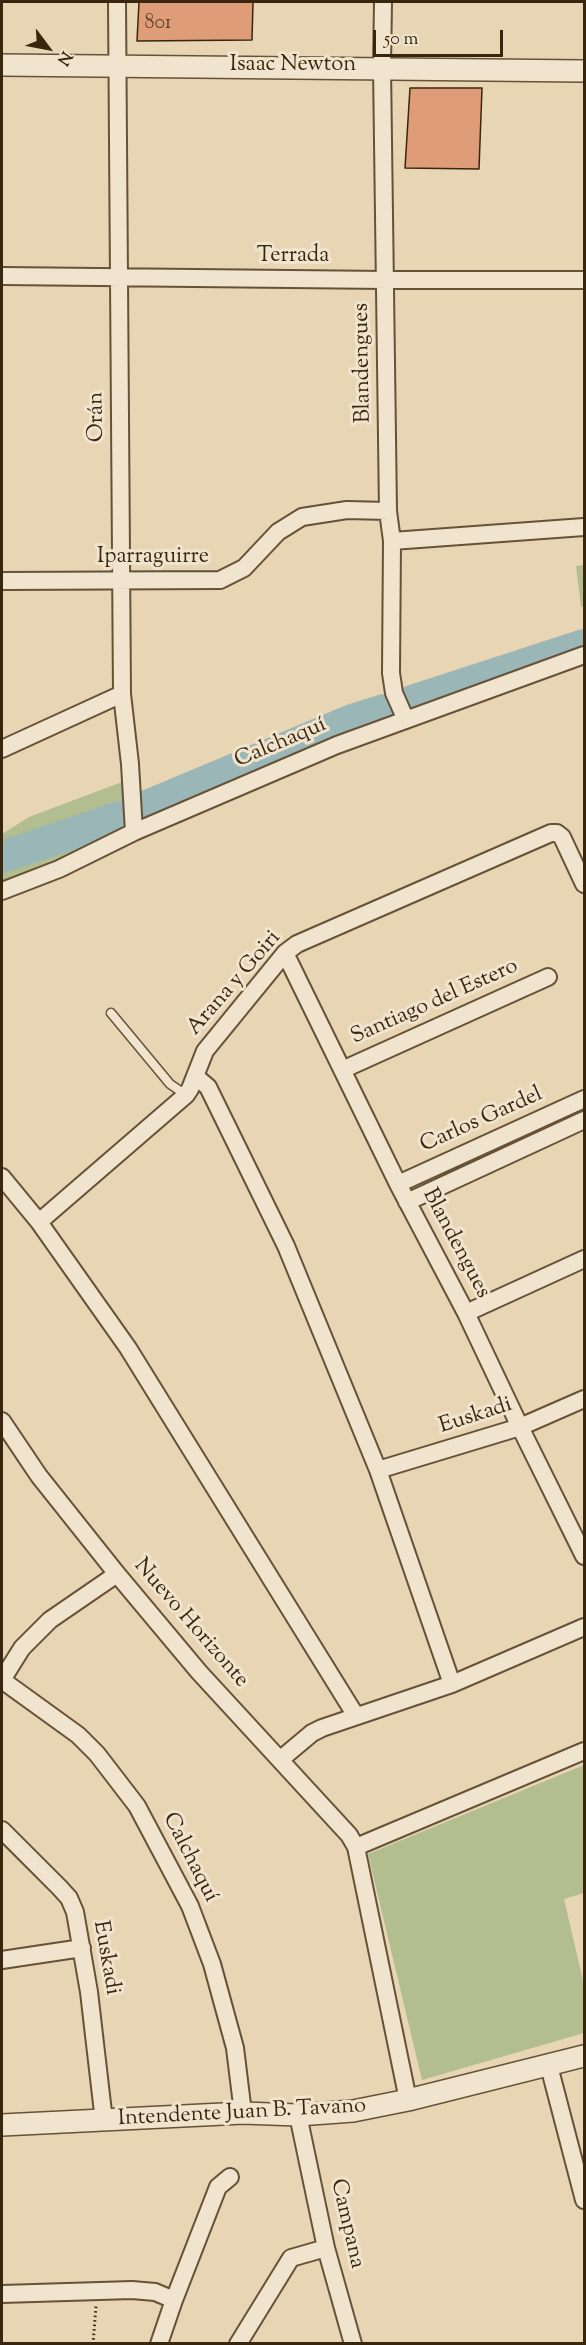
<!DOCTYPE html>
<meta charset="utf-8">
<style>
body{margin:0}
#map{position:relative;width:586px;height:2345px;overflow:hidden;background:#e8d5b3;font-family:"Sorts Mill Goudy",serif}
canvas{display:block}
.frame{position:absolute;inset:0;border:3px solid #3a260e;pointer-events:none}
.north{position:absolute;left:18px;top:18px;width:60px;height:60px;-webkit-text-stroke:4px #f0e4ce;paint-order:stroke;rotate:122deg;font-size:16px;font-weight:700;line-height:24px;text-align:center;color:#3a260e}
.north::after{content:'';display:block;margin:auto;width:21px;height:27px;background:#3a260e;clip-path:polygon(50% 0,100% 100%,50% 72%,0 100%)}
.scale{position:absolute;left:373px;top:30px;width:130px;height:27px;box-sizing:border-box;border:3px solid #3a260e;border-top:0;padding-left:8px;font-size:18px;line-height:21px;white-space:nowrap;color:#3a260e;-webkit-text-stroke:4px #f0e4ce;paint-order:stroke}
</style>
<div id="map">
<canvas width="586" height="2345"></canvas>
<div class="frame"></div>
<div class="north">N</div>
<div class="scale">50 m</div>
</div>
<script>
const ctx = document.querySelector('canvas').getContext('2d');
ctx.lineJoin = 'round';
function paint(path, color) { ctx.fillStyle = color; ctx.fill(path, 'evenodd'); }
const poly = rows => new Path2D(rows.map(r => 'M' + r).join(''));
function strokePath(path, color, width, dash) { ctx.strokeStyle = color; ctx.lineWidth = width; ctx.lineCap = dash ? 'butt' : 'round'; ctx.setLineDash(dash || []); ctx.stroke(path); }
function label(font, color, halo, rows, align = 'center') {
  ctx.font = font + ' "Sorts Mill Goudy",serif'; ctx.lineWidth = 6; ctx.setLineDash([]); ctx.textBaseline = 'middle'; ctx.strokeStyle = halo; ctx.fillStyle = color; for (const [text, x, y, turn = 0] of rows) {
    ctx.save(); ctx.translate(x, y); ctx.rotate((+turn || 0) * Math.PI / 180); ctx.textAlign = isNaN(turn) ? turn : align; if (halo) ctx.strokeText(text, 0, 0); ctx.fillText(text, 0, 0); ctx.restore();
  }
}
paint(poly([
 [584,565,584,606,581,607,576,566],
 [122,782,125,823,113,833,2,885,2,834,29,817],
 [584,1765,584,1893,564,1899,584,1985,584,2033,422,2080,368,1854]
]), '#b2be8f');
strokePath(poly([
 [412,701,584,645],
 [147,806,352,720,384,710],
 [2,857,120,817]
]), '#9bb6b7', 32);
const building = poly([
 [139,2,253,2,252,40,137,41,139,2],
 [410,88,482,88,479,169,405,168,410,88]
]);
paint(building, '#de9d78');
strokePath(building, '#3a260e', 1.5);
const service = poly([
 [111,1013,170,1084,186,1095]
]);
const minor = poly([
 [117,2,122,694,130,764,134,832],
 [383,2,382,67,388,511,392,541,391,673,394,693,406,720],
 [2,276,386,280,584,280],
 [392,541,584,527],
 [2,581,220,580,244,568,278,532,302,517,347,510,388,511],
 [2,749,122,694],
 [2,891,59,869,134,832,337,745,584,655],
 [285,953,398,1184,466,1313,520,1427,584,1556],
 [342,1070,548,977],
 [195,1076,208,1087,286,1246,378,1470,452,1684],
 [2,1177,39,1222,128,1348,356,1716],
 [398,1184,584,1099],
 [407,1202,584,1120],
 [39,1222,186,1095,190,1089,205,1051,285,953,297,944,551,833,557,833,562,837,584,884],
 [466,1313,584,1259],
 [2,1421,39,1476,117,1574,199,1672,349,1835,356,1847,408,2100],
 [378,1470,520,1427,584,1399],
 [2,1680,78,1735,97,1754,137,1806,190,1906,212,1964,235,2048,243,2113],
 [2,1680,22,1648,50,1620,117,1574],
 [281,1759,312,1733,322,1728,452,1684,584,1627],
 [2,1830,59,1887,69,1898,75,1912,89,1992,104,2121],
 [356,1847,584,1751],
 [2,1960,82,1948],
 [549,2066,584,2200],
 [298,2115,326,2248,353,2344],
 [2,2294,132,2290,155,2292,174,2300],
 [159,2344,174,2300,218,2187,230,2177],
 [238,2344,291,2258,326,2248]
]);
const tertiary = poly([
 [2,65,584,71],
 [2,2125,243,2113,298,2115,353,2111,408,2100,584,2056]
]);
strokePath(service, '#665237', 11);
strokePath(minor, '#665237', 20);
strokePath(tertiary, '#665237', 24);
strokePath(poly([
 [93,2344,96,2306]
]), '#3a260e', 3, [1.5, 3]);
strokePath(service, '#f0e4ce', 8);
strokePath(minor, '#f0e4ce', 16);
strokePath(tertiary, '#f0e4ce', 21);
label('20px', '#634428', null, [
 ["801",158,25]
]);
label('22px', '#3a260e', '#f0e4ce', [
 ["Isaac Newton",293,66],
 ["Terrada",293,257],
 ["Blandengues",364,363,-91],
 ["Orán",98,417,-91],
 ["Iparraguirre",153,558],
 ["Calchaquí",281,744,-23],
 ["Arana y Goiri",235,984,-49],
 ["Santiago del Estero",435,1003,-24],
 ["Carlos Gardel",482,1121,-24],
 ["Blandengues",455,1244,62],
 ["Euskadi",476,1417,-18],
 ["Nuevo Horizonte",190,1624,49],
 ["Calchaquí",189,1858,63],
 ["Euskadi",105,1958,80],
 ["Intendente Juan B. Tavano",242,2114,-3],
 ["Campana",346,2224,77]
]);
</script>
